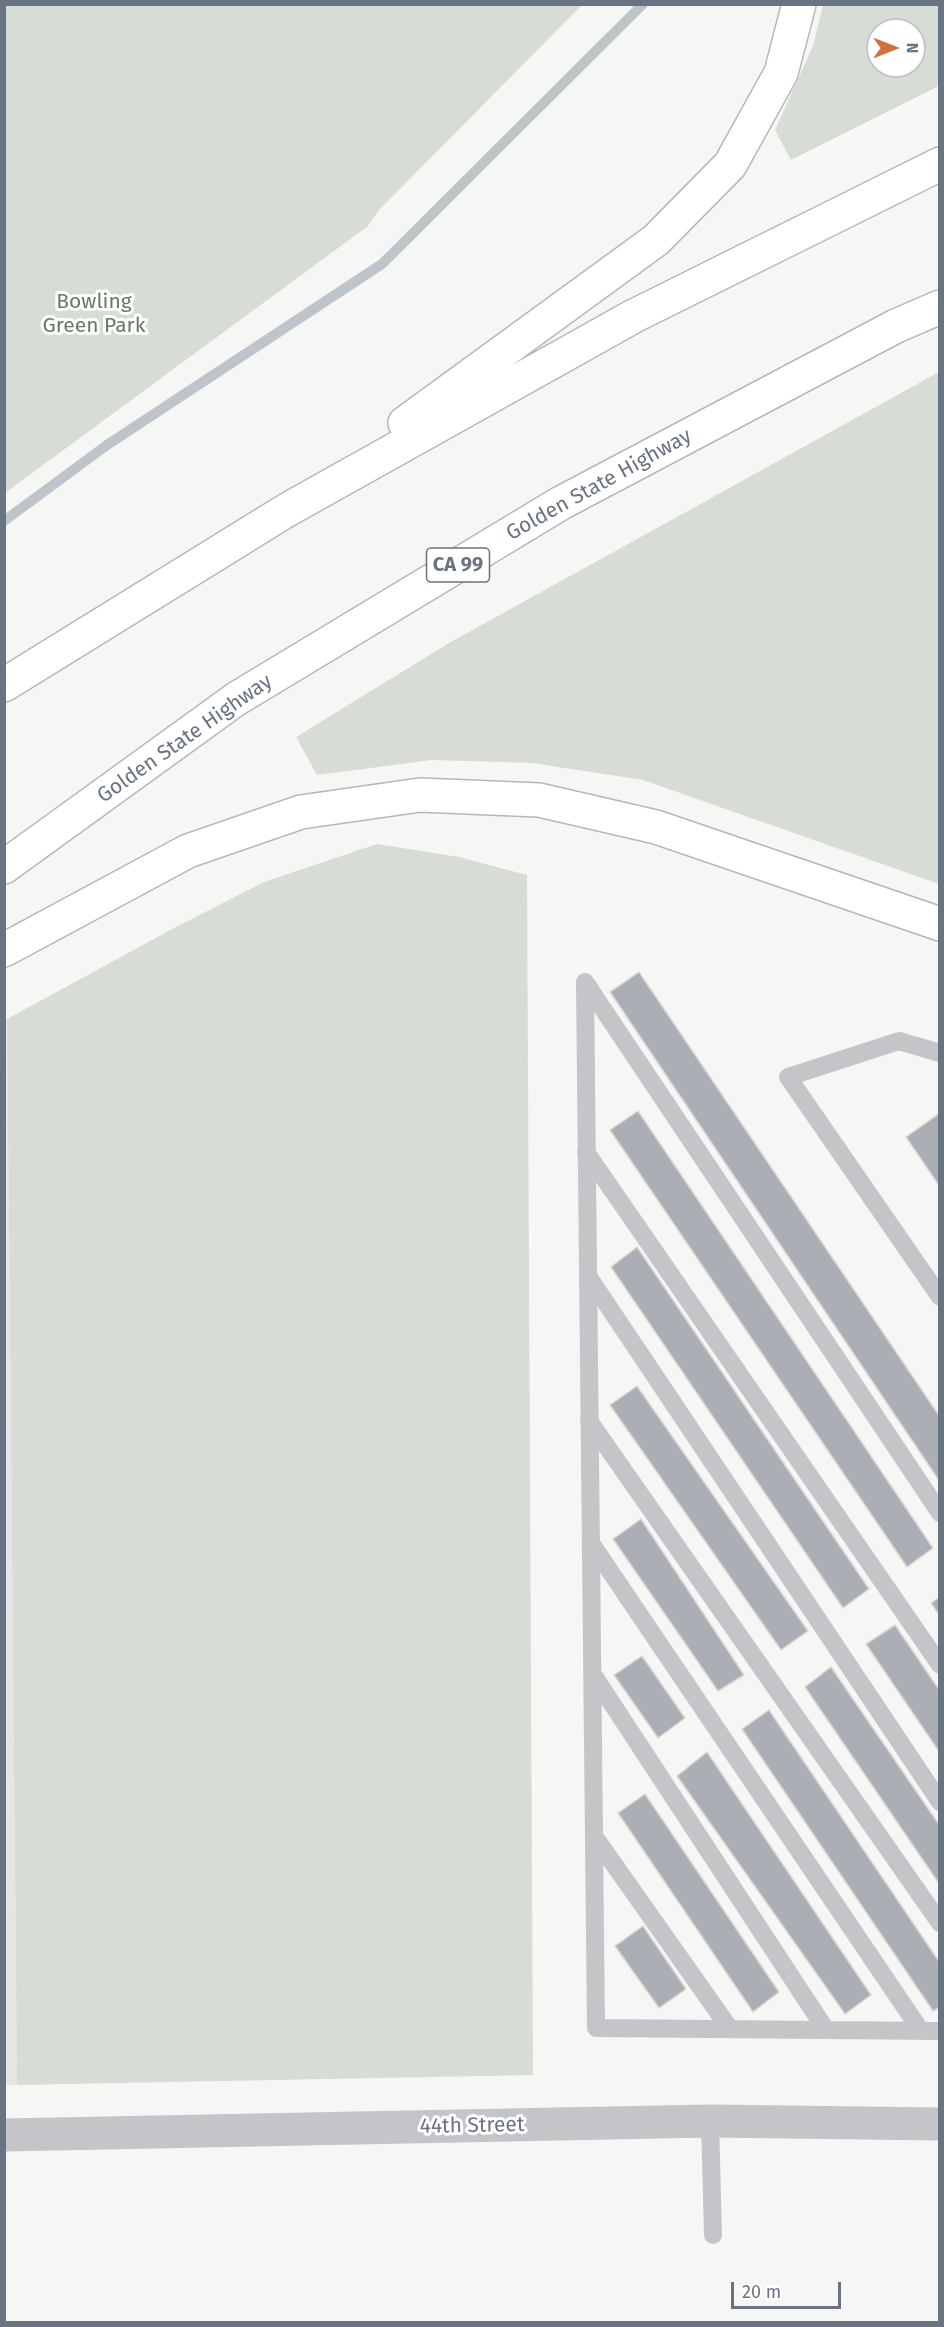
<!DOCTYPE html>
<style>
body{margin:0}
#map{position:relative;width:944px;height:2327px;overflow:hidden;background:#f6f6f4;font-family:"Fira Sans",sans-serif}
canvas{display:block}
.frame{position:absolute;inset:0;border:6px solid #697381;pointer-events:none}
.north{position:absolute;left:866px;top:18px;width:60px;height:60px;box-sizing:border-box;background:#fff;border:2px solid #c3c7cd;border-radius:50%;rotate:90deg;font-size:16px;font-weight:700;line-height:24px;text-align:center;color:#697381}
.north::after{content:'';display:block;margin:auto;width:21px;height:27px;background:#cf723c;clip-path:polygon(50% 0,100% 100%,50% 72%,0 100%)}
.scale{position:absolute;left:731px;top:2282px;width:110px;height:27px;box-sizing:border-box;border:3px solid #697381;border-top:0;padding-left:8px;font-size:18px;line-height:21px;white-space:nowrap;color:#697381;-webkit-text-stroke:4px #fff;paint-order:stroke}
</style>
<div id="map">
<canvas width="944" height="2327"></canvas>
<div class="frame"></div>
<div class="north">N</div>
<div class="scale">20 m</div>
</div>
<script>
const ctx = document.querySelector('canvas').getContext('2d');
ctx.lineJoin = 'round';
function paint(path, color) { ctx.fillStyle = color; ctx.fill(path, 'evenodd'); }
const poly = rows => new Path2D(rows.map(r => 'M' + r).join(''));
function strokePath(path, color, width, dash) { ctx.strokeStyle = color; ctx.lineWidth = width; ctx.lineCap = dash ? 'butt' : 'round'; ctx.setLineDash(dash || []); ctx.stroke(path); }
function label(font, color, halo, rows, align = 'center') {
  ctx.font = font + ' "Fira Sans",sans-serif'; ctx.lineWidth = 6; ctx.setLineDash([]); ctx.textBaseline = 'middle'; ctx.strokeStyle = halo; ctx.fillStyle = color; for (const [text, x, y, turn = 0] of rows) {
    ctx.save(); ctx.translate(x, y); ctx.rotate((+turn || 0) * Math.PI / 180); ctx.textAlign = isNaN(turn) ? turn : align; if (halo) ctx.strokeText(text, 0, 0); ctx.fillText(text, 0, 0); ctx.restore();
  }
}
paint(poly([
 [7,1019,17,2085,4,2085,4,1021]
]), '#e4e5e4');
paint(poly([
 [5,4,582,4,582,5,380,209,368,226,5,493],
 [823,5,939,5,939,86,791,160,775,130,813,46],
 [878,30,914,30,914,66,878,66],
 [939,372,939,884,643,780,532,763,432,760,317,775,296,737,449,643],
 [377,844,459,857,527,875,533,2075,17,2085,7,1019,174,928,264,882]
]), '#d7ddd5');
strokePath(poly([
 [4,521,107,445,382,264,643,4]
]), '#bdc4ca', 10);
const building = poly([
 [639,972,940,1417,940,1482,610,992,639,972],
 [638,1111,933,1548,907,1567,610,1130,638,1111],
 [940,1113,940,1187,906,1137,940,1113],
 [637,1247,869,1589,843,1608,611,1267,637,1247],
 [637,1386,808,1631,781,1650,610,1405,637,1386],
 [641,1519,744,1675,718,1691,613,1539,641,1519],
 [940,1597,940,1616,931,1603,940,1597],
 [895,1625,940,1691,940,1753,866,1644,895,1625],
 [642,1656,685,1718,658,1738,614,1675,642,1656],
 [831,1667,940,1826,940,1885,805,1687,831,1667],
 [769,1710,940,1963,940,2007,933,2011,742,1729,769,1710],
 [707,1752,871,1995,845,2014,677,1776,707,1752],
 [645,1794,779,1992,753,2012,618,1813,645,1794],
 [643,1926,686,1989,659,2008,615,1946,643,1926]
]);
paint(building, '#abafb5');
strokePath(building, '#d8d8d6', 1.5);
const motorway = poly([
 [405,423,656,240,730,165,781,73,799,4],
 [4,685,287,510,634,316,940,164],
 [4,867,236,699,561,503,896,326,940,307],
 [4,950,188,851,301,812,420,795,539,800,656,827,940,924]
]);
strokePath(motorway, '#b5b8bb', 36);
strokePath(poly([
 [585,982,596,2028,940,2031],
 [585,982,940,1513],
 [940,1053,899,1041,788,1077,940,1297],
 [586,1152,940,1665],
 [588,1276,940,1802],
 [589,1421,940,1923],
 [591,1543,921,2031],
 [592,1673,826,2030],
 [594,1836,730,2029],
 [710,2121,713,2235]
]), '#c3c5c8', 18);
strokePath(poly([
 [4,2135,710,2121,940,2124]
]), '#c3c5c8', 33);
strokePath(motorway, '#fff', 33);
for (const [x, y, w] of [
 [458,565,63]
]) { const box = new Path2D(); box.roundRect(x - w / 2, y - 17, w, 34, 4.5); ctx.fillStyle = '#fff'; ctx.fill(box); strokePath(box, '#697381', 1.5); }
label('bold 20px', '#697381', null, [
 ["CA 99",458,565]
]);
label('21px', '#687967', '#fff', [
 ["Bowling",94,302],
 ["Green Park",94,326]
]);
label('21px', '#697381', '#fff', [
 ["Golden State Highway",599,485,-29],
 ["Golden State Highway",185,739,-35],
 ["44th Street",472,2126,-1]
]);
</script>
